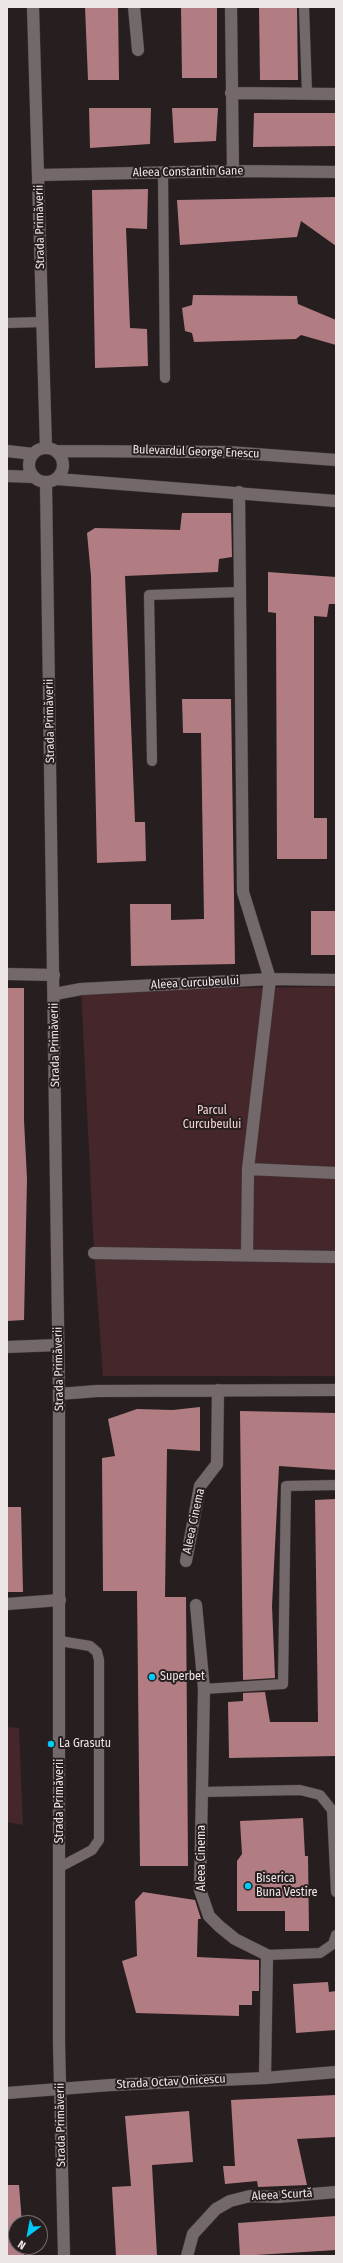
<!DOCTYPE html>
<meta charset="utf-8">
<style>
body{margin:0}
#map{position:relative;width:343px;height:2263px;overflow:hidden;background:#271e1f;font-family:"Fira Sans Condensed",sans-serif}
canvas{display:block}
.frame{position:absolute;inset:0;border:8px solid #ece6e7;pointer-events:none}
.north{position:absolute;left:8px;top:2215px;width:40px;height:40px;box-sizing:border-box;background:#271e1f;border:1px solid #766e6f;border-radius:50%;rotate:212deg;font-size:11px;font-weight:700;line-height:16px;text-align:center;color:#ece6e7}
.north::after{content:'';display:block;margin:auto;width:14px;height:18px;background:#00cbf8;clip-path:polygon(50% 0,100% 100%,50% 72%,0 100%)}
</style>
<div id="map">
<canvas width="343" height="2263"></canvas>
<div class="frame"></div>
<div class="north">N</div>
</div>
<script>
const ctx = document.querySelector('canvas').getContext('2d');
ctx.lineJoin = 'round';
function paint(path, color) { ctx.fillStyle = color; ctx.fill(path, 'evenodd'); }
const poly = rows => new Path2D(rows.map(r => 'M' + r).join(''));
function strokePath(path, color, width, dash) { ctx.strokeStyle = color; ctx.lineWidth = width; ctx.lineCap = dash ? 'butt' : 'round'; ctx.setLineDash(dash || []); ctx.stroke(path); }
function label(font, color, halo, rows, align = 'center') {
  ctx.font = font + ' "Fira Sans Condensed",sans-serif'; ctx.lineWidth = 4; ctx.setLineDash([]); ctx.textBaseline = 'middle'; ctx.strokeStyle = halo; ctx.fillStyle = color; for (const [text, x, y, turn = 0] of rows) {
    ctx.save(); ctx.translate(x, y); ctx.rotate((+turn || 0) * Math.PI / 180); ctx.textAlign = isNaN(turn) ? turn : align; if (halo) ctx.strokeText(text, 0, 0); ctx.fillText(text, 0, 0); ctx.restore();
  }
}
paint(poly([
 [336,987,336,1376,103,1376,94,1253,81,989],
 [7,1727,19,1728,23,1825,7,1822]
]), '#45262a');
paint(poly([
 [85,7,118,7,119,80,88,80],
 [181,7,217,7,217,78,182,78],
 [259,7,297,7,298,80,260,80],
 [89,108,151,108,150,144,90,148],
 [172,108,218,108,216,141,174,143],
 [254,113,336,113,336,146,253,147],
 [148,189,147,229,126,228,130,328,147,329,148,366,95,368,92,190],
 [336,197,336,246,301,221,297,237,180,245,177,200],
 [193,295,297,296,298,304,336,320,336,345,301,335,296,339,194,342,192,333,185,331,182,308,192,305],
 [182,513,231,513,232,557,219,559,218,572,125,576,135,822,145,822,146,861,97,863,91,576,87,533,95,528,180,530],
 [268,572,336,577,336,604,329,604,327,617,314,616,314,818,327,818,327,859,277,859,276,613,268,612],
 [182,699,231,699,235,964,131,966,130,904,171,904,171,920,204,919,201,733,183,733],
 [311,911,336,911,336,955,311,955],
 [7,988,24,988,24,1120,27,1179,24,1320,7,1321],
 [200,1407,200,1451,167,1449,165,1597,186,1597,188,1866,140,1866,137,1591,103,1591,102,1458,115,1456,108,1419,137,1409,173,1410],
 [240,1411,336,1413,336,1470,279,1466,272,1606,275,1678,243,1680],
 [336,1499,336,1756,229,1758,228,1702,243,1701,243,1693,265,1692,270,1722,318,1722,315,1500],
 [7,1507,21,1507,23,1592,7,1592],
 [303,1818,305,1856,308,1856,309,1931,285,1931,285,1911,237,1911,237,1861,242,1854,240,1821],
 [143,1892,195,1900,201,1919,198,1919,197,1957,259,1960,259,1991,252,1991,252,2005,239,2005,239,2016,136,2013,122,1961,137,1956,135,1901],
 [328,1982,329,1992,336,1991,336,2030,296,2033,293,1984],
 [336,2095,336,2137,297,2139,307,2185,258,2187,257,2181,225,2184,223,2166,235,2166,231,2100],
 [189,2111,193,2162,152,2165,157,2256,116,2256,112,2187,131,2186,125,2116],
 [7,2185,19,2185,22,2223,16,2223,16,2247,24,2247,24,2256,7,2256],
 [336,2216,336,2250,240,2256,238,2223]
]), '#b17d83');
const lane = poly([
 [304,7,307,93],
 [163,174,165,378],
 [7,323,42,322],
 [152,761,149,595,240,592],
 [204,1689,283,1684,286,1486,336,1485],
 [202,1792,300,1790,320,1795,332,1810,336,1892],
 [60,1867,92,1850,99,1840,99,1660,97,1652,90,1646,60,1641],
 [267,1955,320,1953,333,1944,336,1935]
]);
const street = poly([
 [134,7,138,50],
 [231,7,233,171],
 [231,93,336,94],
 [39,175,233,171,336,172],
 [239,492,243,892,270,979,248,1169,247,1255],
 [7,974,54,975],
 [55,994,81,989,270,979,336,980],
 [248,1169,336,1173],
 [94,1253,336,1257],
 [7,1347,58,1345],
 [59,1394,97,1391,336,1390],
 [186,1561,200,1486,217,1464,218,1390],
 [7,1604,60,1600],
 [196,1605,204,1689,200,1890,209,1916,219,1926,235,1939,267,1955,265,2078],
 [187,2256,193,2234,216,2209,230,2201,250,2196,278,2197,336,2192]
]);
const secondary = poly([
 [33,7,46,448],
 '29 465a17 17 0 1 1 34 0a17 17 0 1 1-34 0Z',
 [7,451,33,454],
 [56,451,228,452,336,460],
 [7,476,33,477],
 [57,479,336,501],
 [46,483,59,1394,59,2042,64,2256],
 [7,2093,111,2085,265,2078,336,2072]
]);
strokePath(lane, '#40393a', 11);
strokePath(street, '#40393a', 13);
strokePath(secondary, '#40393a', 13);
strokePath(lane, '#73696a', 10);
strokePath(street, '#73696a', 12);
strokePath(secondary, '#73696a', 12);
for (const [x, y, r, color] of [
 [152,1677,4,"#00cbf8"],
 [51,1744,4,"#00cbf8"],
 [248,1886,4,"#00cbf8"]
]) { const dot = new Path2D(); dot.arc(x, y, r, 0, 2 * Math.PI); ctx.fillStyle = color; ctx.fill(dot); strokePath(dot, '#271e1f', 1.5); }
label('12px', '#ece6e7', '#271e1f', [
 ["Aleea Constantin Gane",188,172,-1],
 ["Strada Primăverii",40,227,-91],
 ["Bulevardul George Enescu",196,452,2],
 ["Strada Primăverii",50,721,-91],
 ["Aleea Curcubeului",195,983,-3],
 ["Strada Primăverii",55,1045,-91],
 ["Strada Primăverii",59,1369,-91],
 ["Aleea Cinema",194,1521,-78],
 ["Strada Primăverii",60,1801,-90],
 ["Aleea Cinema",202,1858,-90],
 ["Strada Octav Onicescu",171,2082,-3],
 ["Strada Primăverii",61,2125,-91],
 ["Aleea Scurtă",282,2195,-3]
]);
label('12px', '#f5d3d6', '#271e1f', [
 ["Parcul",212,1111],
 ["Curcubeului",212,1125]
]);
label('12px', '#ece6e7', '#271e1f', [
 ["Superbet",160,1677],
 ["La Grasutu",59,1744],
 ["Biserica",256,1879],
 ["Buna Vestire",256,1893]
], 'left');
</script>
